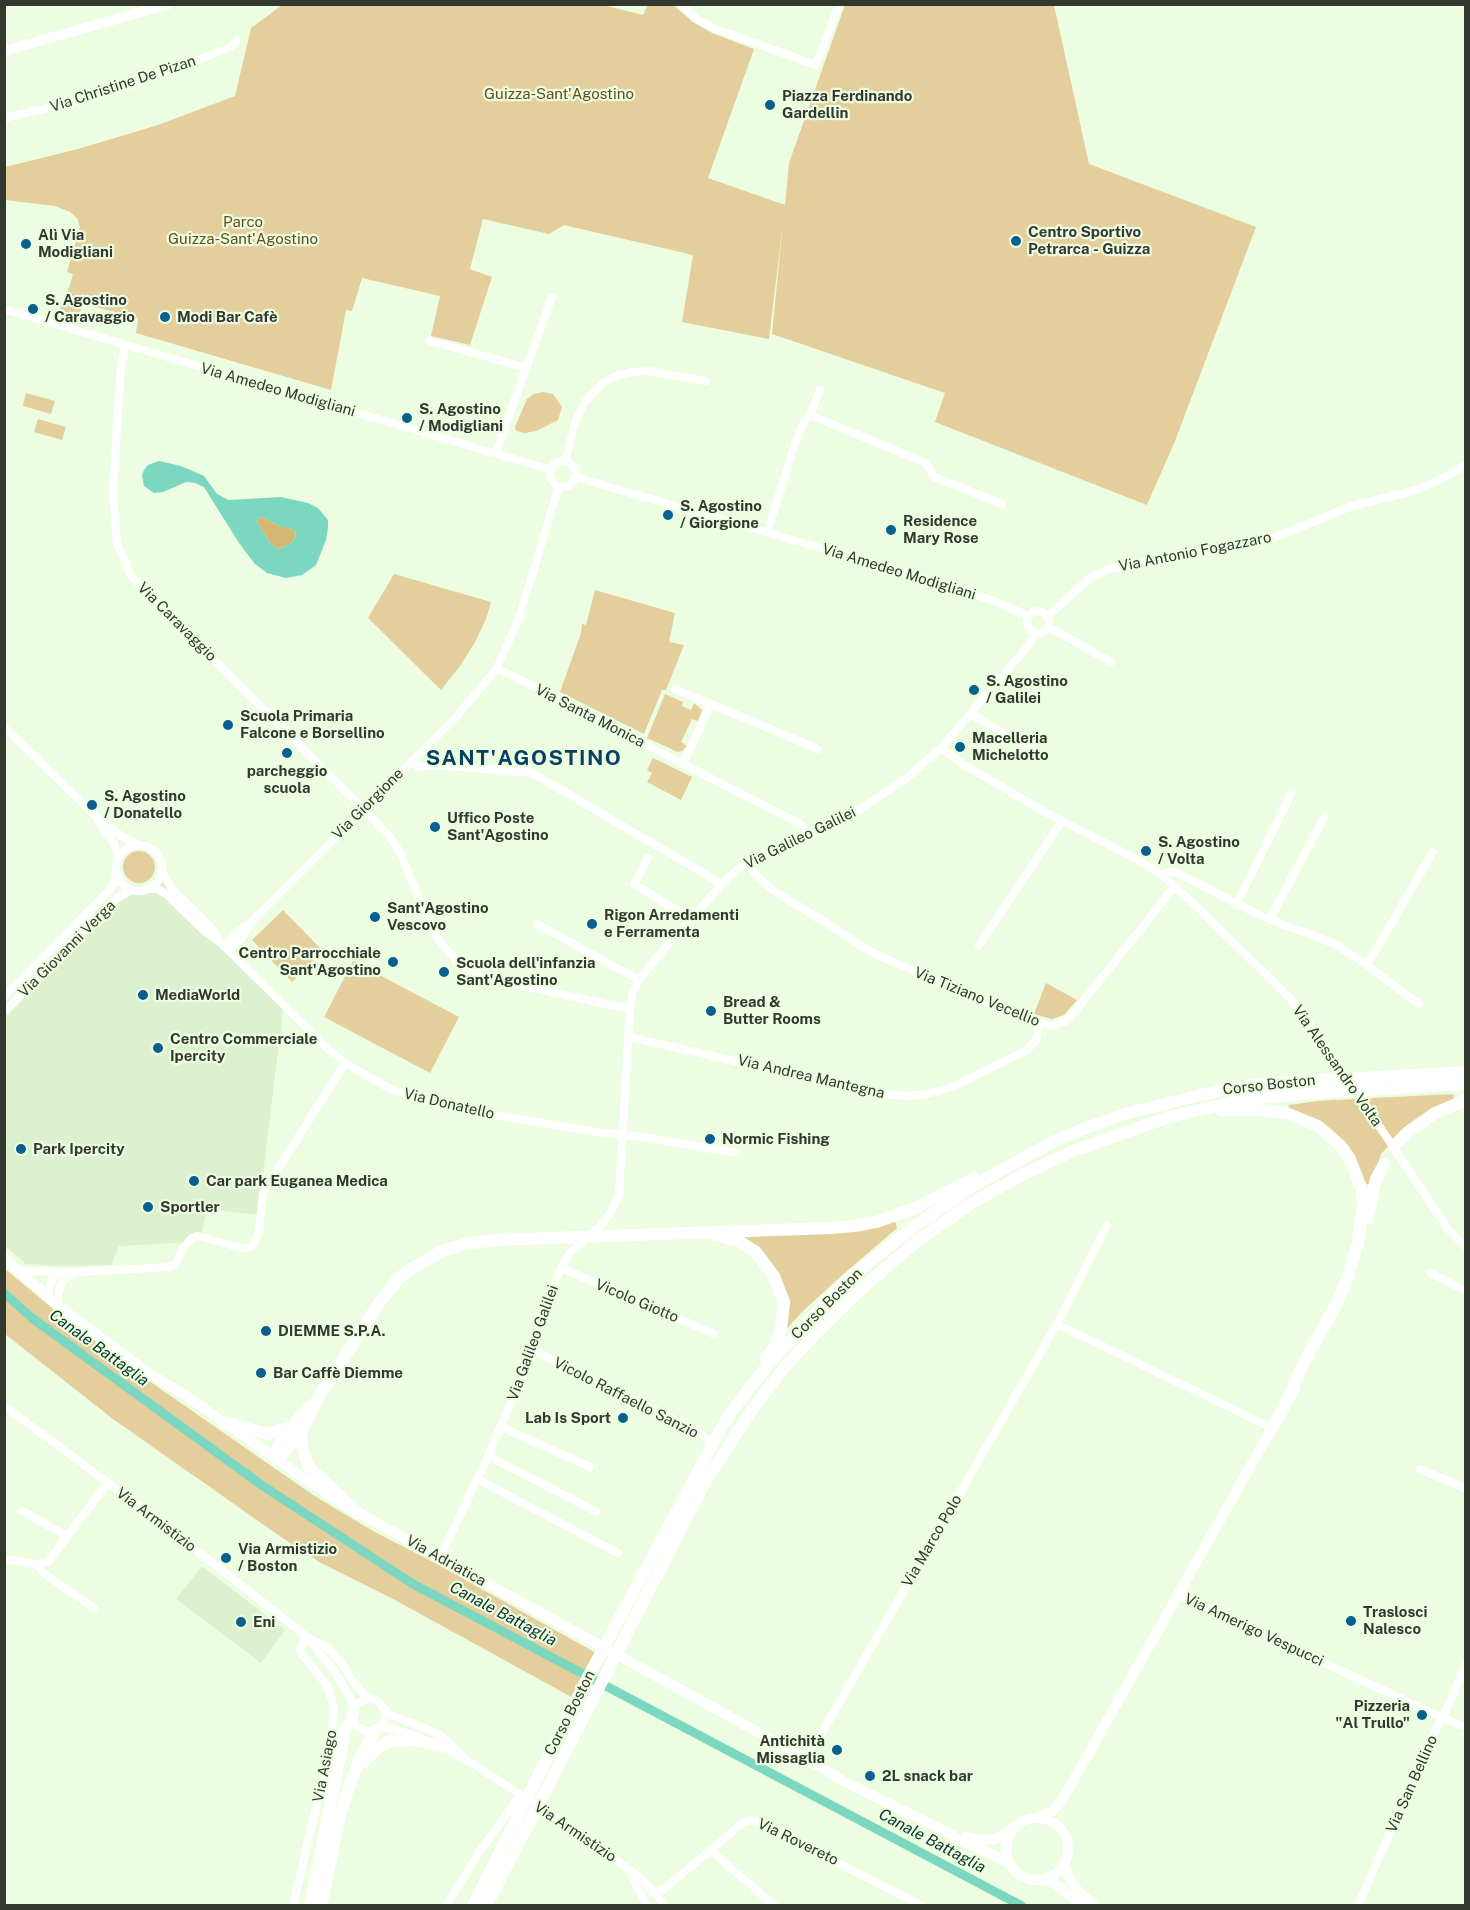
<!DOCTYPE html>
<meta charset="utf-8">
<style>
body{margin:0}
#map{position:relative;width:1470px;height:1910px;overflow:hidden;background:#edfde1;font-family:"Public Sans",sans-serif}
canvas{display:block}
.frame{position:absolute;inset:0;border:6px solid #32382e;pointer-events:none}
</style>
<div id="map">
<canvas width="1470" height="1910"></canvas>
<div class="frame"></div>
</div>
<script>
const ctx = document.querySelector('canvas').getContext('2d');
ctx.lineJoin = 'round';
function paint(path, color) { ctx.fillStyle = color; ctx.fill(path, 'evenodd'); }
const poly = rows => new Path2D(rows.map(r => 'M' + r).join(''));
function strokePath(path, color, width, dash) { ctx.strokeStyle = color; ctx.lineWidth = width; ctx.lineCap = dash ? 'butt' : 'round'; ctx.setLineDash(dash || []); ctx.stroke(path); }
function label(font, color, halo, rows, align = 'center') {
  ctx.font = font + ' "Public Sans",sans-serif'; ctx.lineWidth = 4.5; ctx.setLineDash([]); ctx.textBaseline = 'middle'; ctx.strokeStyle = halo; ctx.fillStyle = color; for (const [text, x, y, turn = 0] of rows) {
    ctx.save(); ctx.translate(x, y); ctx.rotate((+turn || 0) * Math.PI / 180); ctx.textAlign = isNaN(turn) ? turn : align; if (halo) ctx.strokeText(text, 0, 0); ctx.fillText(text, 0, 0); ctx.restore();
  }
}
paint(poly([
 [162,881,198,916,284,1002,258,1215,207,1209,201,1238,194,1242,119,1246,111,1265,59,1266,26,1264,5,1246,5,1017,45,977,74,942,131,888,141,891,152,889],
 [202,1566,285,1630,261,1663,176,1599]
]), '#def1cf');
paint(poly([
 [603,5,643,15,648,5,673,5,693,22,712,33,754,49,708,178,785,205,789,163,845,5,1054,5,1089,164,1256,227,1175,441,1147,505,935,422,945,393,772,334,783,223,769,339,682,322,693,255,564,225,549,234,483,219,470,269,492,277,470,345,431,336,440,296,362,278,352,311,346,310,331,390,136,333,138,319,83,303,79,316,60,311,61,305,64,306,73,274,67,272,80,227,77,218,70,212,55,206,5,200,5,167,78,149,158,125,235,96,251,28,282,5],
 [543,392,553,394,562,407,558,420,536,431,525,433,516,431,515,427,527,399,534,394],
 [26,393,55,401,51,414,23,406],
 [38,419,66,427,62,440,34,432],
 [394,574,491,602,486,619,475,642,460,666,441,690,368,618],
 [595,590,675,613,669,642,684,645,666,690,662,690,644,734,560,692,581,633,582,624,586,625],
 [665,694,683,702,682,706,691,710,694,703,702,710,698,721,692,719,681,742,687,746,682,751,678,752,647,738],
 [653,758,692,777,681,800,647,782,652,773,647,770],
 '123 867a16 16 0 1 1 32 0a16 16 0 1 1-32 0Z',
 [283,910,323,951,292,982,252,940],
 [353,961,459,1017,430,1073,324,1017],
 [1046,983,1077,1000,1064,1015,1052,1019,1034,1014],
 [1453,1094,1454,1099,1403,1130,1381,1154,1371,1184,1363,1184,1345,1145,1288,1110,1289,1105,1317,1101],
 [895,1220,897,1228,840,1277,801,1313,783,1333,786,1303,756,1251,705,1232],
 [4,1268,58,1313,142,1376,313,1495,373,1531,435,1563,596,1653,575,1699,395,1600,321,1563,281,1537,113,1419,5,1334]
]), '#e3ce9c');
paint(poly([
 [263,517,280,527,287,527,295,531,296,536,290,544,279,549,271,544,257,522,259,518]
]), '#d6b872');
paint(poly([
 [159,461,181,466,204,476,217,494,229,500,281,497,308,503,318,508,328,520,328,528,326,540,316,565,302,575,286,578,267,573,255,564,239,543,204,487,195,483,186,482,163,492,154,493,144,486,142,475,144,470,148,465],
 [263,517,280,527,287,527,295,531,296,536,290,544,279,549,271,544,257,522,259,518]
]), '#7bd7c0');
strokePath(poly([
 [4,1293,32,1318,263,1486,413,1584,1022,1906]
]), '#7bd7c0', 9);
strokePath(poly([
 [680,4,698,20,716,29,816,65,839,4],
 [4,118,79,101,129,86,231,47,237,40],
 [4,309,551,470],
 [430,341,527,368],
 [125,345,121,366,113,491,117,543,131,576,376,822,390,837,400,852,431,927,444,947,458,962,470,970,484,977,605,1004,630,1008],
 [810,415,926,463,934,477,1002,504],
 [496,454,506,424,552,297],
 [565,461,576,420,585,402,604,382,616,376,632,372,649,371,706,381],
 '550 474a13 13 0 1 1 26 0a13 13 0 1 1-26 0Z',
 [575,477,928,579,994,601,1028,616],
 [767,533,795,444,804,421,810,415,820,390],
 '1027 622a11 11 0 1 1 22 0a11 11 0 1 1-22 0Z',
 [1048,616,1091,577,1109,569,1271,539,1352,506,1417,490,1449,475,1466,464],
 [1049,627,1111,662],
 [497,668,802,825,808,836],
 [675,689,818,749],
 [971,714,1042,756],
 [4,727,97,817,107,824,120,835,137,844],
 [941,748,964,765,1045,812,1138,860,1163,876,1198,908,1287,995,1310,1023,1449,1230,1466,1247],
 [411,761,420,767,434,765,532,773,722,884],
 [683,764,711,704],
 [97,818,103,829,114,843,118,857],
 '116 868a23 23 0 1 1 46 0a23 23 0 1 1-46 0Z',
 [648,858,634,884,691,919],
 [747,863,758,877,773,890,875,954,1024,1018,1051,1026,1066,1021,1074,1013,1174,887],
 [162,871,171,888,210,926,218,938],
 [1163,876,1168,872,1177,873,1261,916,1335,944,1367,965,1419,1004],
 [150,889,158,889,167,895,204,931,221,943,329,1050,345,1063,392,1090,424,1101,474,1112,603,1133,635,1136,736,1153],
 [1236,905,1291,794],
 [1269,920,1325,816],
 [537,924,639,980],
 [979,945,1062,821],
 [225,946,235,934,252,921,457,716,497,668,519,618,559,486],
 [228,950,241,939,249,927],
 [1367,965,1433,852],
 [4,997,109,891,115,881,116,873],
 [4,1012,116,899,132,890],
 [629,1037,879,1094,908,1096,927,1094,952,1087,1027,1050,1036,1040,1040,1024],
 [561,1268,714,1334],
 [19,1271,77,1272,169,1267,176,1264,183,1248,192,1238,198,1236,245,1249,253,1245,259,1232,263,1193,345,1063],
 [1431,1273,1466,1291],
 [48,1296,52,1279,59,1272],
 [57,1305,59,1292,62,1282,68,1277,76,1272],
 [1057,1324,1272,1428],
 [533,1350,701,1433,714,1447],
 [4,1406,145,1510,306,1636,328,1648,339,1660,354,1683,364,1695,371,1699],
 [501,1427,590,1467],
 [488,1456,597,1512],
 [1420,1469,1466,1489],
 [477,1479,618,1553],
 [23,1511,66,1536],
 [440,1558,488,1456,529,1360,548,1299,561,1268,570,1253,600,1226,610,1214,619,1195,630,1008,633,992,639,980,662,951,722,884,739,868,765,854,823,830,853,814,909,776,941,748,1029,645,1035,633],
 [4,1559,39,1565,48,1562,107,1483],
 [39,1565,42,1572,95,1609],
 [1178,1595,1443,1718,1466,1727],
 [310,1641,335,1672,351,1699,354,1709],
 '353 1715a16 16 0 1 1 32 0a16 16 0 1 1-32 0Z',
 [383,1708,391,1715,439,1734,461,1754],
 [380,1727,397,1730,422,1738],
 [433,1743,470,1762,583,1835,643,1880,665,1906],
 [807,1759,1057,1324,1107,1225],
 [711,1851,775,1906],
 [630,1872,647,1906],
 [655,1893,664,1889,744,1822,754,1820,922,1906],
 [293,1906,329,1751,333,1722,334,1708,327,1685,302,1655,300,1649,306,1636],
 [446,1906,478,1854,513,1806,519,1794],
 [1358,1906,1432,1736,1443,1718,1466,1663]
]), '#fff', 8);
strokePath(poly([
 [4,51,169,4],
 [4,1258,61,1308,144,1370,182,1393,337,1501,807,1759,843,1781,951,1834,960,1841,994,1855,1010,1864],
 [1036,1818,1053,1811,1064,1797,1272,1428],
 '1006 1849a31 31 0 1 1 62 0a31 31 0 1 1-62 0Z',
 [965,1837,980,1840,995,1839,1012,1829],
 [1064,1866,1071,1881,1078,1891,1095,1906],
 [1043,1880,1054,1883,1082,1906]
]), '#fff', 10);
strokePath(poly([
 [1221,1110,1257,1110,1286,1113,1318,1126,1341,1146,1350,1159,1362,1190,1363,1207,1358,1243,1350,1270,1339,1299,1302,1366,1289,1396],
 [1398,1142,1408,1132,1435,1113,1466,1100],
 [1368,1218,1376,1179,1384,1164],
 [718,1236,739,1241,756,1252,774,1276,784,1302,781,1330,775,1346,766,1358],
 [223,1422,268,1434,290,1427],
 [1272,1428,1294,1389],
 [301,1433,303,1450,308,1466,358,1513],
 [277,1460,301,1433,318,1398,379,1303,398,1279,411,1269,442,1251,466,1244,494,1240,831,1228,854,1226,876,1222,913,1209,974,1178],
 [277,1460,278,1447,282,1438,309,1407],
 [364,1762,376,1749,390,1741,414,1740,438,1745],
 [310,1906,345,1732,353,1713],
 [321,1906,340,1816,347,1793,360,1758,376,1730],
 [473,1906,588,1677,723,1425,734,1408,768,1365,846,1281,912,1228,978,1183,1060,1138,1124,1114,1213,1092,1258,1084,1466,1072],
 [486,1906,704,1484,733,1439,752,1410,784,1368,817,1332,858,1292,917,1241,972,1203,1020,1176,1073,1151,1169,1117,1233,1102,1261,1098,1316,1093,1466,1084]
]), '#fff', 12);
for (const [x, y, r, color] of [
 [770,105,6,"#085f90"],
 [1016,241,6,"#085f90"],
 [26,244,6,"#085f90"],
 [33,309,6,"#085f90"],
 [165,317,6,"#085f90"],
 [407,418,6,"#085f90"],
 [668,515,6,"#085f90"],
 [891,530,6,"#085f90"],
 [974,690,6,"#085f90"],
 [228,725,6,"#085f90"],
 [960,747,6,"#085f90"],
 [287,753,6,"#085f90"],
 [92,805,6,"#085f90"],
 [435,827,6,"#085f90"],
 [1146,851,6,"#085f90"],
 [375,917,6,"#085f90"],
 [592,924,6,"#085f90"],
 [393,962,6,"#085f90"],
 [444,972,6,"#085f90"],
 [143,995,6,"#085f90"],
 [711,1011,6,"#085f90"],
 [158,1048,6,"#085f90"],
 [710,1139,6,"#085f90"],
 [21,1149,6,"#085f90"],
 [194,1181,6,"#085f90"],
 [148,1207,6,"#085f90"],
 [266,1331,6,"#085f90"],
 [261,1373,6,"#085f90"],
 [623,1418,6,"#085f90"],
 [226,1558,6,"#085f90"],
 [1351,1621,6,"#085f90"],
 [241,1622,6,"#085f90"],
 [1422,1715,6,"#085f90"],
 [837,1750,6,"#085f90"],
 [870,1776,6,"#085f90"]
]) { const dot = new Path2D(); dot.arc(x, y, r, 0, 2 * Math.PI); ctx.fillStyle = color; ctx.fill(dot); strokePath(dot, '#edfde1', 2); }
label('15px', '#32382e', '#edfde1', [
 ["Via Christine De Pizan",123,84,-18],
 ["Via Amedeo Modigliani",278,390,16],
 ["Via Antonio Fogazzaro",1195,552,-11],
 ["Via Amedeo Modigliani",899,572,17],
 ["Via Caravaggio",177,622,45],
 ["Via Santa Monica",590,716,27],
 ["Via Giorgione",368,804,-45],
 ["Via Galileo Galilei",800,838,-26],
 ["Via Giovanni Verga",67,949,-45],
 ["Via Tiziano Vecellio",977,997,22],
 ["Via Alessandro Volta",1337,1066,55],
 ["Via Andrea Mantegna",811,1077,13],
 ["Corso Boston",1269,1085,-6],
 ["Via Donatello",449,1104,13],
 ["Vicolo Giotto",637,1301,23],
 ["Corso Boston",827,1304,-45],
 ["Via Galileo Galilei",533,1343,-70],
 ["Vicolo Raffaello Sanzio",626,1398,27],
 ["Via Armistizio",156,1520,37],
 ["Via Marco Polo",932,1541,-60],
 ["Via Adriatica",446,1561,29],
 ["Via Amerigo Vespucci",1254,1630,25],
 ["Corso Boston",570,1713,-63],
 ["Via Asiago",325,1766,-79],
 ["Via San Bellino",1412,1784,-66],
 ["Via Armistizio",575,1832,34],
 ["Via Rovereto",798,1842,26]
]);
label('15px', '#634e18', '#edfde1', [
 ["Guizza-Sant'Agostino",559,94],
 ["Parco",243,222],
 ["Guizza-Sant'Agostino",243,239]
]);
label('bold 15px', '#32382e', '#edfde1', [
 ["Piazza Ferdinando",782,96],
 ["Gardellin",782,113],
 ["Centro Sportivo",1028,232],
 ["Petrarca - Guizza",1028,249],
 ["Alì Via",38,235],
 ["Modigliani",38,252],
 ["S. Agostino",45,300],
 ["/ Caravaggio",45,317],
 ["Modi Bar Cafè",177,317],
 ["S. Agostino",419,409],
 ["/ Modigliani",419,426],
 ["S. Agostino",680,506],
 ["/ Giorgione",680,523],
 ["Residence",903,521],
 ["Mary Rose",903,538],
 ["S. Agostino",986,681],
 ["/ Galilei",986,698],
 ["Scuola Primaria",240,716],
 ["Falcone e Borsellino",240,733],
 ["Macelleria",972,738],
 ["Michelotto",972,755],
 ["parcheggio",287,771,"center"],
 ["scuola",287,788,"center"],
 ["S. Agostino",104,796],
 ["/ Donatello",104,813],
 ["Uffico Poste",447,818],
 ["Sant'Agostino",447,835],
 ["S. Agostino",1158,842],
 ["/ Volta",1158,859],
 ["Sant'Agostino",387,908],
 ["Vescovo",387,925],
 ["Rigon Arredamenti",604,915],
 ["e Ferramenta",604,932],
 ["Centro Parrocchiale",381,953,"right"],
 ["Sant'Agostino",381,970,"right"],
 ["Scuola dell'infanzia",456,963],
 ["Sant'Agostino",456,980],
 ["MediaWorld",155,995],
 ["Bread &",723,1002],
 ["Butter Rooms",723,1019],
 ["Centro Commerciale",170,1039],
 ["Ipercity",170,1056],
 ["Normic Fishing",722,1139],
 ["Park Ipercity",33,1149],
 ["Car park Euganea Medica",206,1181],
 ["Sportler",160,1207],
 ["DIEMME S.P.A.",278,1331],
 ["Bar Caffè Diemme",273,1373],
 ["Lab Is Sport",611,1418,"right"],
 ["Via Armistizio",238,1549],
 ["/ Boston",238,1566],
 ["Traslosci",1363,1612],
 ["Nalesco",1363,1629],
 ["Eni",253,1622],
 ["Pizzeria",1410,1706,"right"],
 ["\"Al Trullo\"",1410,1723,"right"],
 ["Antichità",825,1741,"right"],
 ["Missaglia",825,1758,"right"],
 ["2L snack bar",882,1776]
], 'left');
label('italic 16px', '#09362d', '#edfde1', [
 ["Canale Battaglia",99,1348,36],
 ["Canale Battaglia",503,1614,28],
 ["Canale Battaglia",932,1841,28]
]);
ctx.letterSpacing = '1.5px';
label('bold 21px', '#074062', '#edfde1', [
 ["SANT'AGOSTINO",524,759]
]);
ctx.letterSpacing = '0px';
</script>
